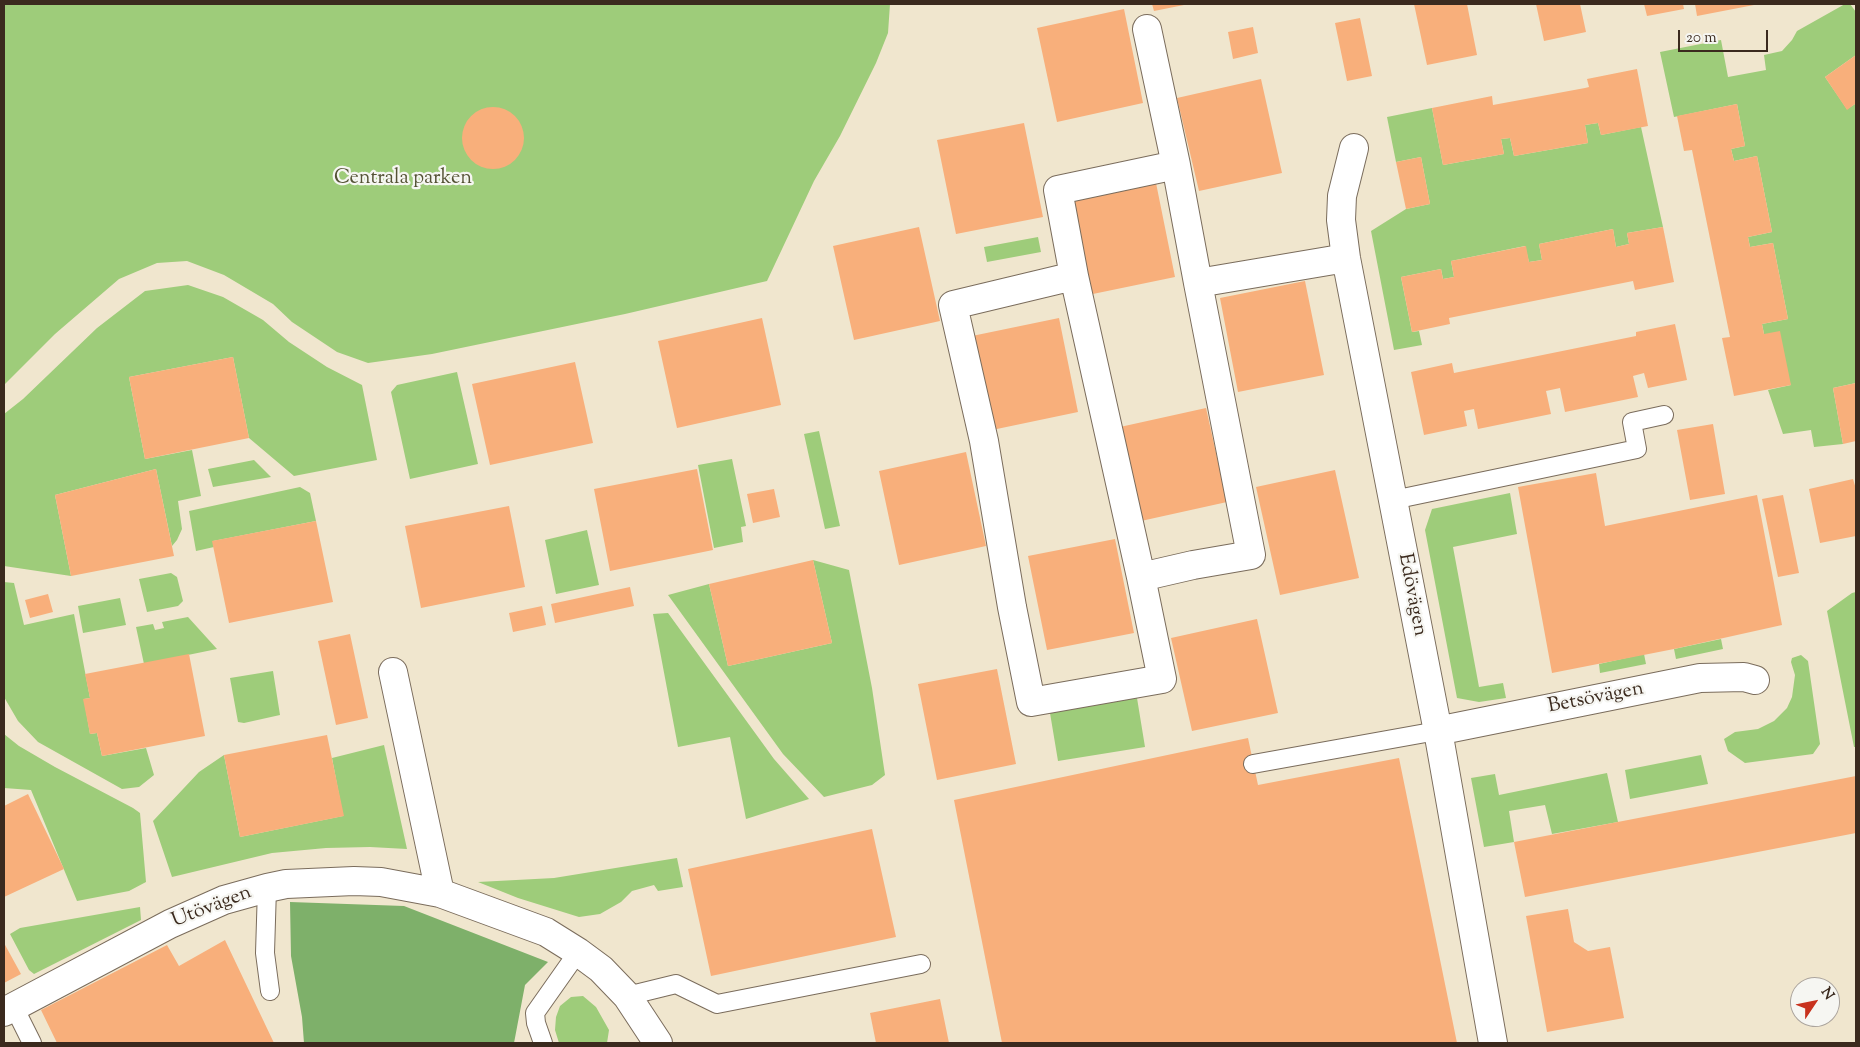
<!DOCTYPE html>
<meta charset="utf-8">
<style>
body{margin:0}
#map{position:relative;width:1860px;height:1047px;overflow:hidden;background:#f0e6ce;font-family:"Sorts Mill Goudy",serif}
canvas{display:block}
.frame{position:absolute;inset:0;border:5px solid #3b2a1e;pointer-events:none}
.north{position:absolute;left:1790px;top:977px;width:50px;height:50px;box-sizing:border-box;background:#f6f6f2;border:1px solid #aba49d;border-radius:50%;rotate:56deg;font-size:14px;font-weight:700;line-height:20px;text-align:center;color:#3b2a1e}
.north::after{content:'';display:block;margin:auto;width:18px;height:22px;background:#c8321e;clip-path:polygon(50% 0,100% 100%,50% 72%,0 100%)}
.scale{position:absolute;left:1678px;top:30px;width:90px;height:22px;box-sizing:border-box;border:2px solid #3b2a1e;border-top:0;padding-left:6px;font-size:15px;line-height:18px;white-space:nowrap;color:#3b2a1e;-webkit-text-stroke:4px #f6f6f2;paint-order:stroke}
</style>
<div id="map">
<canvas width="1860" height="1047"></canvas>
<div class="frame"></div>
<div class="north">N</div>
<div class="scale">20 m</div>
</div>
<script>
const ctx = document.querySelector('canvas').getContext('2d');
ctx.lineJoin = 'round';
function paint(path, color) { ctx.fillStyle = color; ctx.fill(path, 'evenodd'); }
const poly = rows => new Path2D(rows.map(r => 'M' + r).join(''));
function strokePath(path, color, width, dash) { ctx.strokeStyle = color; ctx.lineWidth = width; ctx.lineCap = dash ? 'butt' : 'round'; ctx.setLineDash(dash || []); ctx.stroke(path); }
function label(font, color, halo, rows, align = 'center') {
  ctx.font = font + ' "Sorts Mill Goudy",serif'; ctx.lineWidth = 4.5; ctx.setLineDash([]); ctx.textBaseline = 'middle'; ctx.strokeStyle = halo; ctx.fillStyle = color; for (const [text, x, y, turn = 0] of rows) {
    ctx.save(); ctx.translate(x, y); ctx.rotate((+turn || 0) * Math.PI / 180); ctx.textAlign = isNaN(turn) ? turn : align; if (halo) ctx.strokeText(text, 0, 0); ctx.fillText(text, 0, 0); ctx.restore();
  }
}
paint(poly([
 [4,4,890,4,888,33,876,63,840,136,814,181,767,281,625,314,432,354,368,363,337,352,292,322,273,304,224,275,187,261,157,263,119,279,55,334,4,385],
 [1845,4,1850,4,1856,12,1856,55,1825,77,1847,109,1855,104,1856,107,1855,120,1856,122,1856,383,1833,388,1843,444,1814,447,1811,430,1783,434,1768,390,1791,385,1764,334,1762,324,1788,319,1773,243,1750,247,1748,237,1772,232,1757,156,1734,161,1731,149,1745,146,1737,104,1674,117,1660,52,1721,40,1728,77,1766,70,1764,55,1782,51,1792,40,1797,31],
 [1432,108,1443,165,1504,154,1501,139,1510,138,1514,156,1588,143,1585,125,1598,123,1601,135,1641,127,1663,227,1627,233,1629,244,1616,247,1613,229,1539,244,1542,260,1529,262,1525,246,1451,261,1454,277,1443,279,1441,269,1401,277,1412,332,1419,331,1422,345,1394,350,1371,231,1406,209,1430,204,1421,157,1396,162,1387,117],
 [1038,237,1041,252,987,262,984,247],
 [188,285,223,297,263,320,289,342,327,367,362,385,377,460,294,476,249,438,233,357,129,377,145,459,192,450,201,496,178,501,182,529,177,540,172,546,156,469,55,495,71,576,4,566,4,414,23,399,97,328,145,291],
 [457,372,478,464,410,479,391,392,397,385],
 [819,431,840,526,825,529,804,434],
 [732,459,746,526,741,527,743,542,714,548,698,465],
 [254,460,271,477,213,487,208,469],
 [300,487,310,493,316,521,213,541,214,547,196,551,189,511],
 [1510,493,1517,534,1453,547,1479,687,1503,683,1506,698,1479,702,1457,698,1425,530,1432,509],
 [587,530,599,585,556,594,545,540],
 [813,560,849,570,872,688,885,775,872,785,824,797,783,754,668,595,709,584,728,666,832,643],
 [171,573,177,577,183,601,178,606,147,612,139,579],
 [4,582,14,583,24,625,74,614,90,698,84,699,90,734,97,733,102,756,146,748,154,775,139,787,122,789,38,742,18,721,4,697],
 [1856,592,1856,747,1854,747,1827,611,1852,593],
 [120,598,126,625,83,633,78,606],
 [668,613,774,759,809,799,746,819,730,737,678,747,653,614],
 [188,617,217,649,144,664,136,627,153,624,155,630,164,628,162,622],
 [1721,639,1723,649,1676,659,1674,649],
 [1644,654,1646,664,1600,673,1599,664],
 [1801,655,1808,661,1820,744,1813,754,1745,763,1728,751,1724,739,1735,732,1758,729,1774,721,1787,708,1792,697,1795,675,1791,662,1792,658],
 [273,671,280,715,244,723,238,722,230,678],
 [1137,698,1145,747,1058,761,1050,713],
 [4,734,19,746,55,767,133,808,140,813,146,882,129,891,77,901,31,790,4,788],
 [384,745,407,849,370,847,326,848,272,853,172,877,153,821,199,772,224,755,240,837,343,816,332,758],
 [1701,755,1708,784,1630,799,1625,770],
 [1607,773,1618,822,1552,834,1545,805,1509,811,1514,842,1484,847,1471,778,1495,774,1499,795],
 [677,858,683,887,658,891,654,885,632,891,621,902,600,914,579,917,518,898,478,882,554,878],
 [140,907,141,920,34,974,29,970,10,934,20,928],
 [583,996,596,1007,609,1030,607,1043,559,1043,555,1030,556,1017,560,1006,571,997]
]), '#9ecc7a');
paint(poly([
 [290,902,404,906,548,962,525,985,514,1043,304,1043,302,1017,291,956]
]), '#7eb06a');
paint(poly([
 [1152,4,1184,4,1184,5,1154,11],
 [1414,4,1467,4,1477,55,1427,65],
 [1536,4,1580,4,1586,32,1544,41],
 [1644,4,1683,4,1684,9,1647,16],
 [1695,4,1754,4,1754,5,1697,16],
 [1124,9,1143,103,1057,122,1037,28],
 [1360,18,1372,76,1347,81,1335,23],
 [1253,27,1258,53,1233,59,1228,32],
 [1856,55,1856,107,1855,104,1847,110,1825,77],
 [1637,69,1648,126,1601,135,1598,123,1585,125,1588,143,1514,156,1510,138,1501,139,1504,154,1443,165,1432,108,1492,96,1493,105,1585,88,1589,87,1587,79],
 [1261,79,1282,173,1199,191,1177,98],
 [1737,104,1745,146,1731,149,1734,161,1757,156,1772,232,1748,237,1750,247,1773,243,1788,319,1762,324,1764,334,1780,331,1791,385,1734,396,1722,338,1730,337,1692,150,1684,151,1677,116],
 '462 138a31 31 0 1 1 62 0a31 31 0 1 1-62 0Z',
 [1024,123,1043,217,956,234,937,140],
 [1421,157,1430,204,1406,209,1396,162],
 [1156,183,1175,277,1088,295,1069,201],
 [919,227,940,321,854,340,833,246],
 [1663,227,1674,282,1635,290,1633,281,1449,318,1450,324,1412,332,1401,277,1441,269,1443,279,1454,277,1451,261,1526,246,1529,262,1542,260,1539,244,1613,229,1616,247,1629,244,1627,233],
 [1305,281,1324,375,1238,392,1220,298],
 [762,318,781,405,677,428,658,341],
 [1059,318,1078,412,992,430,972,336],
 [1675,324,1687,380,1648,388,1644,373,1633,376,1638,397,1565,412,1560,388,1546,391,1551,414,1478,429,1474,409,1464,411,1467,426,1424,435,1411,372,1452,363,1454,373,1636,336,1636,332],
 [233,357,249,438,145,459,129,377],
 [575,362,593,443,490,465,472,384],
 [1856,383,1856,441,1843,444,1833,388],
 [1206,408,1227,502,1141,521,1120,427],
 [1713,424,1725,494,1690,500,1677,430],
 [966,452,986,546,899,565,879,471],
 [156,469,174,556,71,576,55,495],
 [697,469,713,550,610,571,594,489],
 [1335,470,1359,578,1280,595,1256,487],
 [1596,473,1605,526,1757,495,1782,625,1674,649,1552,673,1518,487],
 [1853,479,1856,489,1856,536,1820,543,1809,489],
 [774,489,780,517,753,523,747,494],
 [1783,495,1799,573,1778,577,1762,499],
 [509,506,525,587,421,608,405,526],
 [316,521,333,602,229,623,212,541],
 [1115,539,1134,633,1047,650,1028,556],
 [813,560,832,643,728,666,709,584],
 [630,587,634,606,555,623,551,604],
 [48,594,53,612,30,618,25,600],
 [542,606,546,625,513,632,509,613],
 [1257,619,1278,713,1192,731,1171,638],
 [350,634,368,718,336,725,318,641],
 [189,654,205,736,102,756,97,733,90,734,83,699,90,698,85,674],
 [997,669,1016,764,937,780,918,684],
 [327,735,344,816,240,837,224,755],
 [1248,738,1258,785,1399,758,1457,1043,1002,1043,954,800],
 [1856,776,1856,833,1525,897,1514,842],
 [28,794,64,869,4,897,4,806],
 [872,829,896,937,711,976,688,869],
 [1568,909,1574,942,1588,951,1610,947,1624,1018,1547,1032,1526,916],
 [225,940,274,1043,57,1043,41,1010,167,945,179,966],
 [4,943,21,974,4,983],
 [940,999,949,1043,876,1043,870,1013]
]), '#f8af7b');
const lane = poly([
 [1393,500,1637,449,1632,422,1664,415],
 [1253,764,1437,731],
 [267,888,265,953,270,991],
 [627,996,676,984,717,1004,921,964],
 [14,1007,32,1043],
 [543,1043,536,1023,535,1013,578,952]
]);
const street = poly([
 [1147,29,1176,165,1198,283],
 [1354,148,1342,196,1341,220,1346,258,1440,742,1493,1043],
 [1074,276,1141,577,1162,679,1031,702,1012,607,984,441,953,305,1074,276],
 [1074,276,1058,190,1176,165],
 [1141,577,1193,565,1251,555,1198,283,1346,258],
 [393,672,440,893],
 [1437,731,1700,678,1744,677,1755,680],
 [4,1012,170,924,224,900,267,888,286,884,354,881,381,882,440,893,546,932,578,952,601,969,627,996,658,1043]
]);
strokePath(lane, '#7a6c5c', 20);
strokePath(street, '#7a6c5c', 30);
strokePath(lane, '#fff', 18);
strokePath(street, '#fff', 28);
label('20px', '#545235', '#f6f6f2', [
 ["Centrala parken",403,180]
]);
label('20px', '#3b2a1e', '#f6f6f2', [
 ["Edövägen",1411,595,79],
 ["Betsövägen",1596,699,-11],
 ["Utövägen",212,908,-21]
]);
</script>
